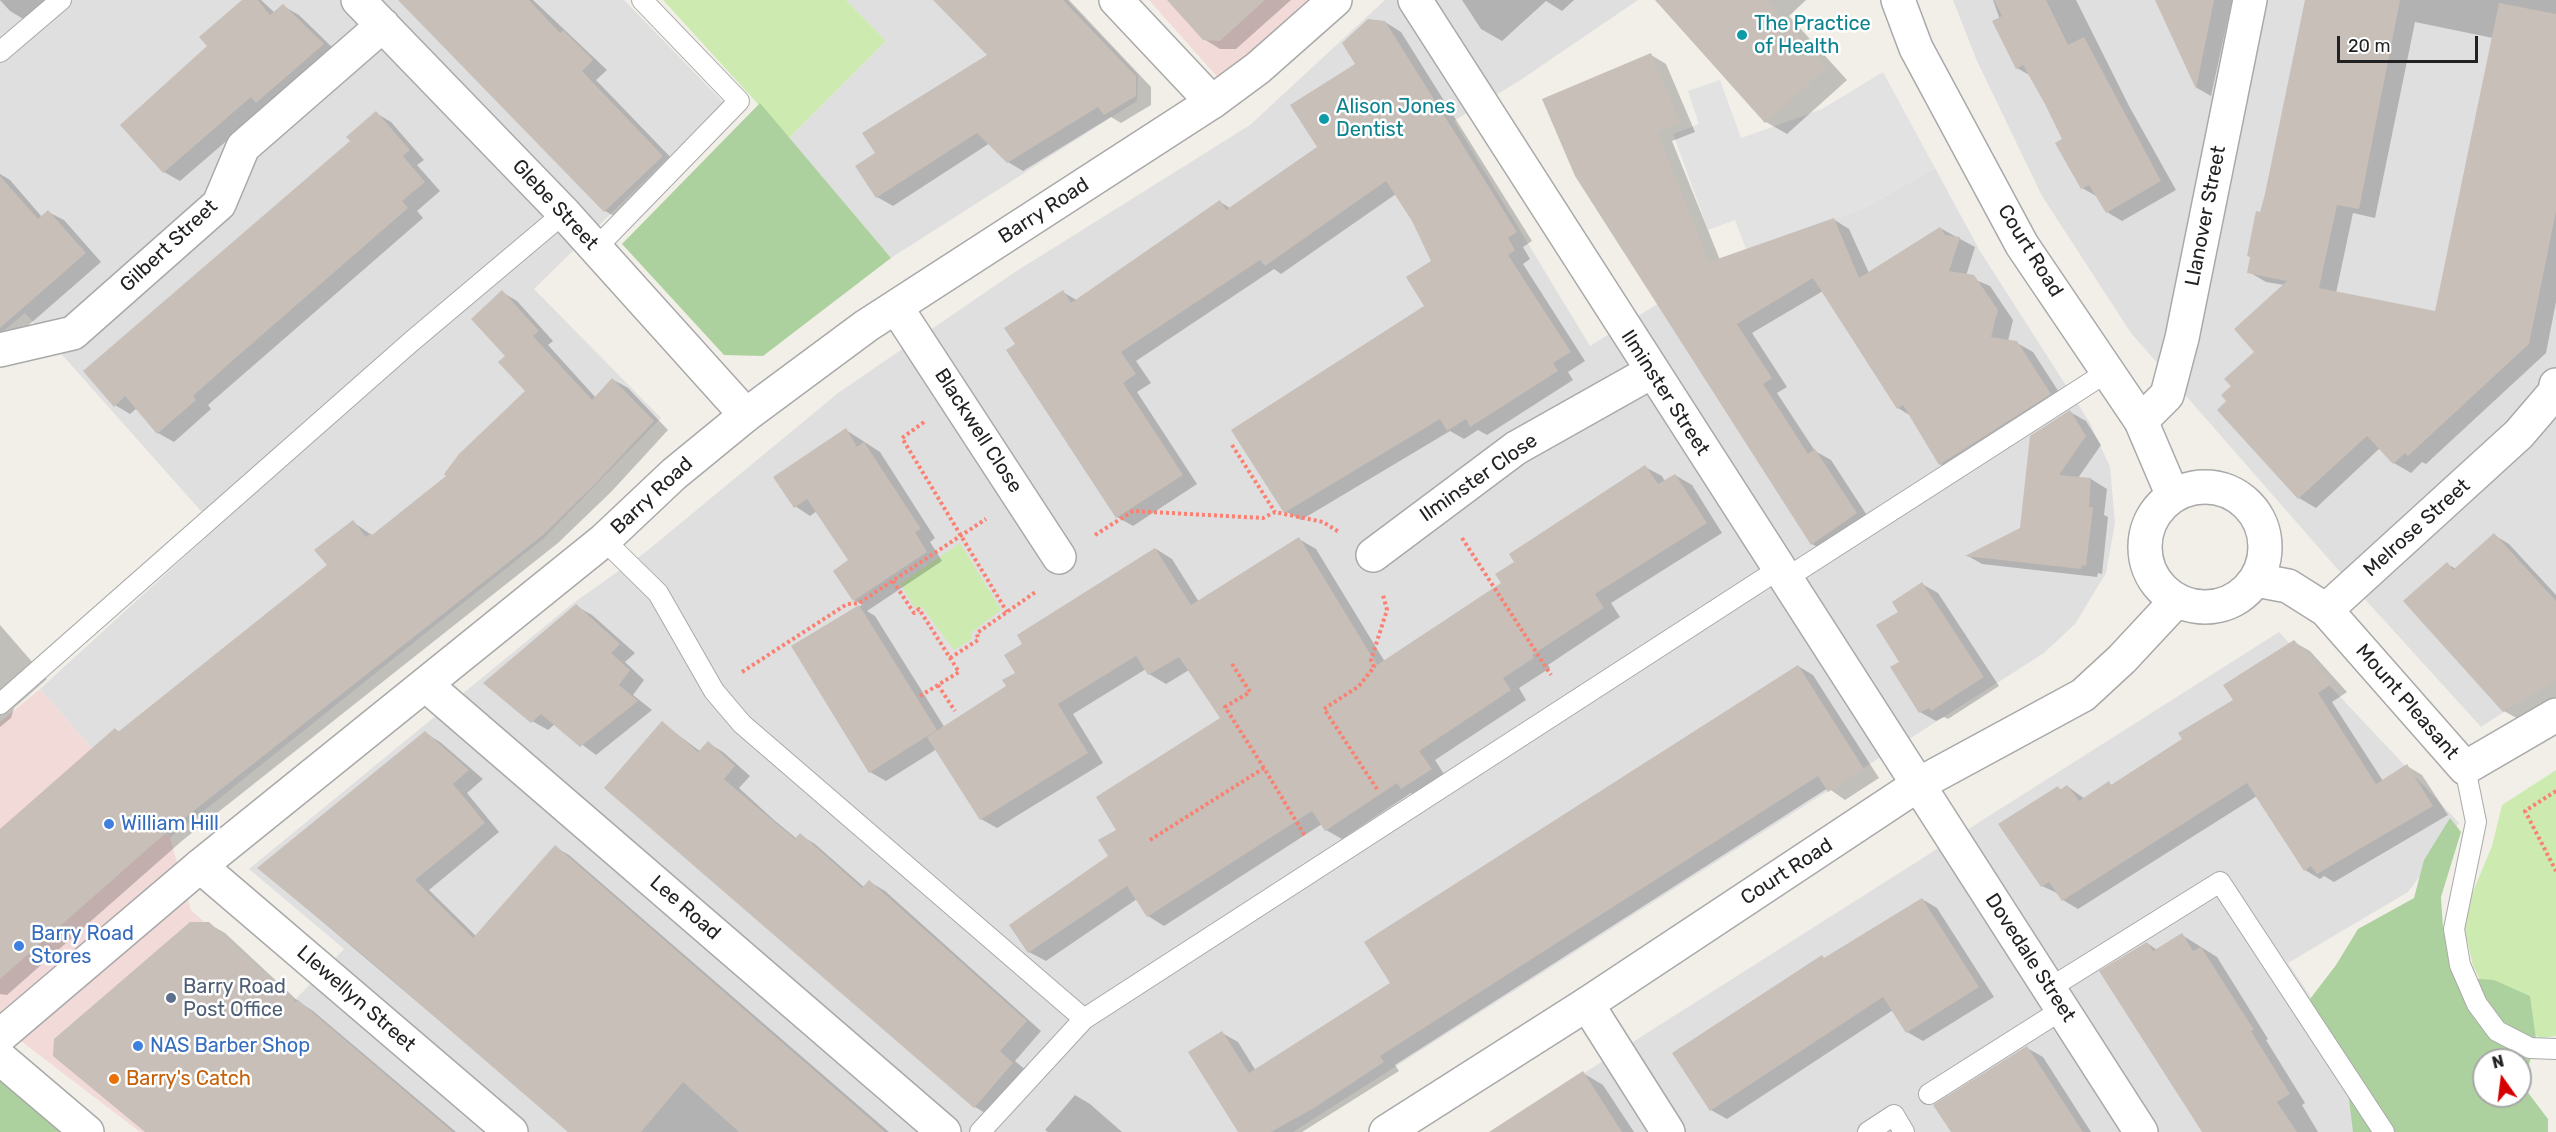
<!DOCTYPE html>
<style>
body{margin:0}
#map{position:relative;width:2556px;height:1132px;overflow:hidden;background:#f2efe9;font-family:Rubik,sans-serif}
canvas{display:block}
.north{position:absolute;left:2472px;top:1048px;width:60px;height:60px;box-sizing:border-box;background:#fff;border:2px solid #a7a7a7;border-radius:50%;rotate:346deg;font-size:16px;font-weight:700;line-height:24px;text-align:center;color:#222}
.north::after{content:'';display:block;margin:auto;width:21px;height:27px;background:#d40000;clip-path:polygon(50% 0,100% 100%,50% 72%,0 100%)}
.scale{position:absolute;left:2337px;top:36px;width:141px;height:27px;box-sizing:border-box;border:3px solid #222;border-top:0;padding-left:8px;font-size:18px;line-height:21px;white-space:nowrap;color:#222;-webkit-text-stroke:4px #fff;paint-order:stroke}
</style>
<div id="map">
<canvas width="2556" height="1132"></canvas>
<div class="north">N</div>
<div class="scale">20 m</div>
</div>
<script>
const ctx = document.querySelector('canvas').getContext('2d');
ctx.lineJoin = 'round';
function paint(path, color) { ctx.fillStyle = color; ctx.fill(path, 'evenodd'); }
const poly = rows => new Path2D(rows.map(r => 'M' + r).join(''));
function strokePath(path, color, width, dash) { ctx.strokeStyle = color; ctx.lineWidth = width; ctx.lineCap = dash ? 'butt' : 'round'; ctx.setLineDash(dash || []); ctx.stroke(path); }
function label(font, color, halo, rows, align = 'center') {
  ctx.font = font + ' Rubik,sans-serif'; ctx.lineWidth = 5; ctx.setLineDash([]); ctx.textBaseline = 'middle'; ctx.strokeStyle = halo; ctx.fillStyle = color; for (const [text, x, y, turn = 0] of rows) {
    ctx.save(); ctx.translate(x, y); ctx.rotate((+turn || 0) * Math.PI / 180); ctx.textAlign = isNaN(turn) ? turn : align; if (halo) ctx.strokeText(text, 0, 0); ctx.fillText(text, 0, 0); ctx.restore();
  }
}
paint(poly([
 [0,0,624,0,724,103,534,289,661,418,543,539,170,838,40,689,216,528,25,313,0,334],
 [846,0,1067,0,1138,75,1137,101,891,258,789,138,886,41],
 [1385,0,1638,0,1519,81,1454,121,1590,346,1746,249,1864,208,1935,168,1980,251,2090,423,2110,467,2115,523,2106,573,2075,624,2044,653,1293,1132,153,1132,293,1002,344,949,249,869,572,604,647,551,838,393,1015,272,1250,125],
 [1953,0,2556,0,2556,678,2481,727,2333,564,2131,333,2042,196,1977,61],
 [2279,632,2459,823,2408,892,2288,963,2401,1132,1491,1132]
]), '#e0dfdf');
paint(poly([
 [1149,0,1309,0,1220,80],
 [40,689,170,838,191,910,293,1002,153,1132,140,1132,0,1025,0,722]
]), '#f2dad9');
paint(poly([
 [663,0,846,0,886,41,789,138],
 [960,543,1001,610,972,632,972,639,954,650,922,607,915,608,900,584],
 [2556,770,2556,1036,2540,1038,2495,1009,2473,966,2464,927,2472,894,2492,846,2502,805]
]), '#cdebb0');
paint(poly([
 [760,103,891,258,763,356,724,355,622,244],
 [2450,818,2461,832,2441,897,2443,928,2454,977,2494,980,2530,996,2536,1039,2523,1086,2548,1119,2548,1132,2353,1132,2348,1091,2297,1016,2336,965,2358,929,2414,898,2424,860],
 [2484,1060,2520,1060,2520,1096,2484,1096],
 [0,1077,65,1132,0,1132]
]), '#add19e');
paint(poly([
 [1883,72,1935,168,1864,208,1746,249,1735,220,1708,230,1673,134,1699,124,1688,91,1720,80,1741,138,1822,109]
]), '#e2e2e2');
paint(poly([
 [0,0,45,0,25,20,10,11],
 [244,0,261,0,275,13,283,6,299,15,339,54,266,107,180,181,164,172,209,46],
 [400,0,533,0,607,70,596,80,678,165,621,220,605,211],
 [936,0,1069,0,1151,87,1151,105,1121,123,1111,117,1023,171,1008,162,990,143,893,206,877,197,877,153,989,55],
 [1169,0,1291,0,1236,49,1220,49,1204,39],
 [1462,0,1574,0,1562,11,1546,1,1502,41,1481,29],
 [1657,0,1806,0,1789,16,1847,80,1787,134,1766,122],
 [1993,0,2076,0,2129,106,2176,190,2122,221,2107,212,2098,197,2082,188,2064,139,2031,76,2017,68],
 [2157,0,2232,0,2211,96,2197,88],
 [2306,0,2556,0,2556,302,2546,353,2426,464,2422,462,2411,473,2394,463,2380,448,2316,508,2299,498,2219,410,2228,401,2233,386,2257,352,2284,285,2266,282,2249,272],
 [2415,22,2493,38,2437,313,2336,293,2353,213,2375,218],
 [1385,22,1401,32,1532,241,1523,247,1530,259,1523,264,1585,361,1568,372,1573,380,1487,435,1478,430,1464,439,1450,431,1301,520,1285,511,1426,307,1433,261,1413,220,1396,194,1281,274,1274,269,1136,361,1151,383,1137,392,1197,484,1133,526,1117,517,1017,345,1063,292,1078,301,1220,202,1230,208,1319,148,1357,65],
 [1651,55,1666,64,1695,132,1672,141,1720,260,1833,219,1849,229,1869,273,1940,228,1975,247,1966,276,1990,286,2013,320,2008,341,2017,343,2033,352,2066,403,1956,473,1940,464,1911,416,1898,408,1823,291,1752,333,1787,387,1777,393,1815,451,1831,460,1872,523,1828,553,1812,544,1575,174],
 [376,113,391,122,424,160,417,165,440,191,417,211,423,218,208,405,211,409,174,442,158,433,137,408,130,414,115,405],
 [0,174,10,180,42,217,48,212,64,220,101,262,0,350],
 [502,292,517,301,553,341,548,345,596,398,612,379,628,388,668,430,612,491,558,543,183,840,7,995,0,994,0,834,116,730,120,732,329,566,353,522,373,536,448,476,527,391,507,356],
 [2070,412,2086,421,2101,445,2078,478,2091,479,2107,489,2104,515,2108,517,2102,574,2098,573,2097,577,1982,564,1968,556,2021,529],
 [846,430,880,452,935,538,930,542,942,561,867,611,875,616,945,728,1008,687,1017,673,1156,549,1172,559,1199,602,1299,539,1316,549,1385,662,1503,583,1645,467,1662,476,1665,482,1675,475,1692,485,1722,533,1611,603,1620,617,1548,665,1550,668,1519,688,1526,700,1435,760,1447,779,1418,797,1411,793,1342,839,1326,830,1322,824,1164,926,1148,916,1137,899,1046,961,1029,952,1110,856,1118,830,1222,718,1189,670,1166,684,1149,674,1146,669,1073,714,1103,763,997,828,981,819,937,749,886,781,870,772,793,647,862,605,854,600,850,561,817,511,810,516,795,506],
 [2494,535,2509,544,2556,595,2556,698,2520,720,2504,711,2447,564,2456,569],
 [1922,584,1938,593,1999,686,1948,719,1944,717,1936,721,1920,712,1900,612],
 [576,606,592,615,635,653,625,662,644,680,633,695,652,710,596,755,555,724,548,730,532,721],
 [0,625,47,679,14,708,11,718,0,727],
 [2294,642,2310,651,2347,692,2332,702,2383,781,2407,766,2422,775,2448,815,2334,882,2324,876,2320,879,2305,870,2257,796,2078,909,2063,900,2059,894,2042,886,2058,788,2062,790,2067,786,2085,799,2109,783,2113,786,2184,739,2235,700],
 [1798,666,1813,675,1879,778,1845,800,1828,788,1395,1065,1399,1071,1302,1132,1240,1132,1222,1033,1238,1042,1256,1071,1392,983],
 [662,723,701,752,708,743,723,752,750,776,739,788,774,820,797,839,800,835,815,844,865,888,870,882,885,891,1041,1031,1015,1061,1028,1072,990,1116,975,1107],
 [425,733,440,742,483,779,467,793,499,832,429,890,477,937,555,847,569,855,889,1132,571,1132,259,868],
 [1922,899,1937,908,1994,997,1923,1041,1907,1032,1893,1010,1727,1119,1711,1110,1822,957,1826,959],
 [209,924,225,933,299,1002,313,1011,456,1132,146,1132],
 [2182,935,2217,957,2268,1039,2266,1040,2305,1103,2302,1105,2318,1132,2204,1132,2147,943,2157,950],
 [2027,1048,2043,1057,2091,1132,1966,1132],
 [1583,1073,1603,1085,1634,1132,1492,1132],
 [1075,1095,1090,1104,1122,1132,1048,1132,1045,1130]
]), '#0003');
paint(poly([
 [242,0,258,0,270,15,283,4,324,44,256,103,251,97,163,173,120,125,207,46,199,37],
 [398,0,529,0,560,33,563,30,593,60,582,71,663,156,604,212],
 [933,0,1063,0,1136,76,1136,96,1104,115,1098,107,1007,163,977,133,876,198,855,166,875,153,862,133,987,55],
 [1167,0,1265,0,1220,41,1203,40],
 [1655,0,1766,0,1827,67,1765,123],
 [1994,0,2046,0,2068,45,2084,37,2161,181,2106,213,2089,185,2081,189,2055,143,2062,139,2045,104,2023,65,2016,69,1992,21,2002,16],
 [2155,0,2214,0,2196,89],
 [2305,0,2400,0,2359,209,2337,205,2319,288,2435,311,2499,3,2556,14,2556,211,2529,344,2408,456,2405,453,2393,464,2367,436,2298,499,2217,410,2226,401,2221,395,2231,386,2224,379,2254,352,2234,329,2287,281,2247,273,2250,257,2247,256,2256,211,2260,212,2265,194],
 [1368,19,1385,21,1517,232,1508,238,1515,250,1508,255,1571,352,1553,363,1558,371,1470,427,1466,419,1447,431,1440,419,1284,513,1231,430,1424,306,1406,277,1431,261,1412,221,1386,181,1265,266,1260,260,1121,352,1136,374,1123,383,1183,475,1116,518,1006,350,1015,344,1004,328,1063,290,1071,303,1220,200,1226,210,1317,147,1290,105,1355,64,1342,43],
 [1651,53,1680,123,1657,132,1709,262,1834,218,1859,278,1940,227,1945,235,1960,237,1949,271,1974,275,1998,310,1991,337,2017,341,2051,394,1939,465,1903,405,1897,409,1813,278,1737,324,1772,378,1763,384,1808,454,1815,449,1857,513,1811,545,1575,176,1542,99],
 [376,111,410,150,403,156,425,182,402,201,408,208,231,362,193,396,196,400,157,434,125,396,114,407,83,371,350,141,346,137],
 [0,176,38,219,48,210,86,253,0,328],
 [502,290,539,331,533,336,592,400,612,378,654,421,596,483,543,535,167,832,0,979,0,829,115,728,118,732,327,565,314,550,353,520,366,537,371,533,372,535,446,476,444,474,459,454,525,391,498,362,505,356,471,319],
 [2070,410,2086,436,2059,475,2091,478,2089,507,2093,507,2086,566,2082,565,2081,569,1965,556,2020,528,2030,436],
 [846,428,857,447,864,442,921,529,915,532,927,552,853,601,833,571,848,560,807,499,794,508,773,477],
 [1645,465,1658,484,1675,474,1707,523,1595,594,1604,608,1532,655,1534,658,1503,678,1511,690,1419,751,1432,769,1401,789,1397,783,1325,831,1312,811,1147,917,1127,886,1028,953,1009,925,1108,856,1098,840,1116,830,1096,797,1220,718,1179,657,1148,675,1136,656,1058,704,1088,753,980,820,927,737,1006,686,1002,680,1015,673,1004,655,1022,644,1017,635,1155,548,1191,605,1299,537,1377,665,1501,583,1495,574,1514,562,1509,554],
 [2494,533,2556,601,2556,680,2503,712,2403,601,2447,562,2453,570],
 [1922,582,1984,677,1931,711,1929,708,1919,713,1890,667,1899,662,1876,625,1898,612,1892,602],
 [576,604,620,644,611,653,630,670,619,685,638,701,580,747,541,714,531,723,483,683],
 [859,605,937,730,869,773,791,646],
 [2294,640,2333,683,2318,693,2376,784,2407,764,2433,806,2317,874,2311,866,2304,871,2247,783,2062,901,2049,882,2041,887,1998,824,2058,786,2060,790,2067,785,2079,801,2109,781,2111,785,2182,739,2178,733,2233,700,2223,685],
 [1798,665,1864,769,1828,792,1818,776,1380,1056,1384,1062,1314,1108,1271,1132,1238,1132,1188,1052,1222,1031,1249,1073,1390,983,1364,942],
 [662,721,698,752,708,741,735,766,724,779,759,809,795,839,800,833,862,888,869,880,1027,1021,1000,1051,1013,1063,974,1108,604,788],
 [425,731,469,770,453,784,485,823,415,880,473,938,555,845,885,1132,739,1132,683,1082,641,1132,568,1132,362,954,257,868],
 [1922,898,1979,987,1906,1033,1883,997,1710,1111,1672,1053,1822,955,1824,958],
 [190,922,209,922,295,1002,298,1000,453,1132,145,1132,53,1056,54,1039],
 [2182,933,2193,951,2201,947,2254,1030,2251,1031,2290,1094,2277,1102,2297,1132,2202,1132,2099,971,2147,942,2153,951],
 [2027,1046,2083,1132,1951,1132,1933,1105],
 [1583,1071,1622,1132,1489,1132]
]), '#c7bfb8');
const service = poly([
 [0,52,61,0],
 [596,248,739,101,642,0],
 [604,540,658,593,714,691,742,724,1084,1019,980,1132],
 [1785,579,2107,372],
 [0,704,412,341,564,213],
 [2465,768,2476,822,2454,929,2460,965,2477,1004,2497,1031,2530,1048,2556,1049],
 [2050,988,2220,882,2384,1132],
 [1084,1019,1779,569],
 [1929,1094,2063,1009],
 [1868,1132,1894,1115,1904,1132]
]);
const minor = poly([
 [358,0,564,213,746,415],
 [1116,0,1212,102],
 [1415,0,2141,1132],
 [896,307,1059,557],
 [0,350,73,333,219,204,243,147,383,25],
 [2141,421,2167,395,2182,338,2250,0],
 [1373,555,1516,448,1651,372],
 [2256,580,2288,586,2326,610,2519,434,2555,392,2556,385],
 [2326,610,2465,768,2556,715],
 [426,685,944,1132],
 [200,866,511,1132],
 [1587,1004,1668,1132],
 [0,1058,87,1132]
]);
const tertiary = poly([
 [1898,0,1916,48,2022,245,2141,421,2173,496],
 '2145 547a60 60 0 1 1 120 0a60 60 0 1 1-120 0Z',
 [0,1036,200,866,604,540,674,474,746,415,866,326,1212,102,1258,68,1335,0],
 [1386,1132,1587,1004,1919,784,2083,695,2122,659,2176,601]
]);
strokePath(service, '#a9a9a9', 22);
strokePath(minor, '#a9a9a9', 36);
strokePath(tertiary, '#a9a9a9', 36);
strokePath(poly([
 [924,422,902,438,1007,612],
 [1232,445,1275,512],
 [1095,535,1133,511,1263,518,1275,512,1323,522,1339,532],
 [1462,538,1551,675],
 [893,581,914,613,919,609,959,672,920,696],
 [950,658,978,640,977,633,1037,591],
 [1232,664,1250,692,1225,707,1264,768],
 [742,672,847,604,859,603,986,519],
 [938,685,955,711],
 [1377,789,1324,709,1359,686,1374,667,1371,660,1387,610,1383,595],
 [2556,791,2525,811,2556,871],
 [1150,840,1264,768,1305,836]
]), '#fa8072', 4, [3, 3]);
strokePath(service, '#fff', 20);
strokePath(minor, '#fff', 33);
strokePath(tertiary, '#fff', 33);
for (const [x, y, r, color] of [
 [1742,35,6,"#0f9aa8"],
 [1324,119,6,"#0f9aa8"],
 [109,824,6,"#3f7fe0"],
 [19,946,6,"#3f7fe0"],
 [171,998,6,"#5c6f8a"],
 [138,1046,6,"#3f7fe0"],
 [114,1079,6,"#e8710a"]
]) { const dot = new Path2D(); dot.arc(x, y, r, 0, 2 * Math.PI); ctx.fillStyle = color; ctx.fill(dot); strokePath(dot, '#fff', 2); }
label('20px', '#0d838f', '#fff', [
 ["The Practice",1754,24],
 ["of Health",1754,47],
 ["Alison Jones",1336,107],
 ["Dentist",1336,130]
], 'left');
label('20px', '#222', '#fff', [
 ["Glebe Street",555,205,47],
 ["Barry Road",1044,211,-33],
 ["Llanover Street",2206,216,-79],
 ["Gilbert Street",169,246,-43],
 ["Court Road",2030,251,58],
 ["Ilminster Street",1665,393,57],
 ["Blackwell Close",978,431,57],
 ["Ilminster Close",1479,478,-35],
 ["Barry Road",652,496,-43],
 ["Melrose Street",2417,528,-42],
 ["Mount Pleasant",2407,702,49],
 ["Court Road",1787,872,-33],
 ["Lee Road",685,908,41],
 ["Dovedale Street",2030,958,57],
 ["Llewellyn Street",356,999,41]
]);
label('20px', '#366cbe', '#fff', [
 ["William Hill",121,824],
 ["Barry Road",31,934],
 ["Stores",31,957],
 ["NAS Barber Shop",150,1046]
], 'left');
label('20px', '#4e5e75', '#fff', [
 ["Barry Road",183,987],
 ["Post Office",183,1010]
], 'left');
label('20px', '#c56008', '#fff', [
 ["Barry's Catch",126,1079]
], 'left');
</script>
